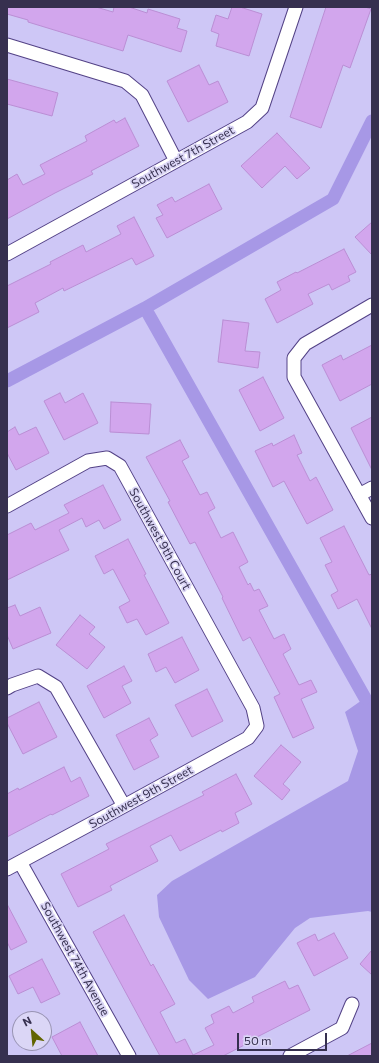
<!DOCTYPE html>
<style>
body{margin:0}
#map{position:relative;width:379px;height:1063px;overflow:hidden;background:#cec7f6;font-family:Commissioner,sans-serif}
canvas{display:block}
.frame{position:absolute;inset:0;border:8px solid #36304f;pointer-events:none}
.north{position:absolute;left:12px;top:1011px;width:40px;height:40px;box-sizing:border-box;background:#dbd6f6;border:1px solid #9994b3;border-radius:50%;rotate:333deg;font-size:11px;font-weight:700;line-height:16px;text-align:center;color:#36304f}
.north::after{content:'';display:block;margin:auto;width:14px;height:18px;background:#626501;clip-path:polygon(50% 0,100% 100%,50% 72%,0 100%)}
.scale{position:absolute;left:237px;top:1033px;width:90px;height:18px;box-sizing:border-box;border:2px solid #36304f;border-top:0;padding-left:5px;font-size:12px;line-height:14px;white-space:nowrap;color:#36304f;-webkit-text-stroke:3px #dbd6f6;paint-order:stroke}
</style>
<div id="map">
<canvas width="379" height="1063"></canvas>
<div class="frame"></div>
<div class="north">N</div>
<div class="scale">50 m</div>
</div>
<script>
const ctx = document.querySelector('canvas').getContext('2d');
ctx.lineJoin = 'round';
function paint(path, color) { ctx.fillStyle = color; ctx.fill(path, 'evenodd'); }
const poly = rows => new Path2D(rows.map(r => 'M' + r).join(''));
function strokePath(path, color, width, dash) { ctx.strokeStyle = color; ctx.lineWidth = width; ctx.lineCap = dash ? 'butt' : 'round'; ctx.setLineDash(dash || []); ctx.stroke(path); }
function label(font, color, halo, rows, align = 'center') {
  ctx.font = font + ' Commissioner,sans-serif'; ctx.lineWidth = 3.5; ctx.setLineDash([]); ctx.textBaseline = 'middle'; ctx.strokeStyle = halo; ctx.fillStyle = color; for (const [text, x, y, turn = 0] of rows) {
    ctx.save(); ctx.translate(x, y); ctx.rotate((+turn || 0) * Math.PI / 180); ctx.textAlign = isNaN(turn) ? turn : align; if (halo) ctx.strokeText(text, 0, 0); ctx.fillText(text, 0, 0); ctx.restore();
  }
}
paint(poly([
 [365,698,372,700,372,912,368,911,310,918,295,928,255,977,208,999,189,980,159,917,157,895,172,881,348,781,358,751,345,712]
]), '#a798e6');
strokePath(poly([
 [7,381,145,308],
 [365,698,145,308,333,199,372,121]
]), '#a798e6', 13);
const building = poly([
 [7,7,96,7,113,12,114,7,129,7,147,13,148,9,180,19,177,28,187,31,181,52,128,35,123,51,28,22,28,20,7,14,7,7],
 [232,7,240,7,262,14,249,56,216,46,219,34,211,31,216,15,228,19,232,7],
 [326,7,365,7,371,9,350,68,343,65,321,128,290,117,326,7],
 [199,65,209,85,218,81,228,102,188,122,167,81,199,65],
 [7,79,58,93,52,116,7,104,7,79],
 [125,118,139,146,91,171,93,174,55,193,7,219,7,180,17,174,23,185,45,174,40,165,87,141,85,136,114,120,116,123,125,118],
 [277,133,310,168,297,179,285,166,262,188,241,166,277,133],
 [209,184,222,209,167,238,156,218,163,215,157,205,172,197,175,202,209,184],
 [134,217,154,256,136,265,132,258,64,291,63,288,35,303,39,312,7,328,7,286,51,264,50,262,83,245,86,252,121,234,117,226,134,217],
 [372,222,372,255,355,237,372,222],
 [344,249,356,272,348,276,350,281,332,290,329,284,308,294,313,304,277,323,265,299,281,290,277,282,296,272,297,273,344,249],
 [223,320,249,323,245,351,260,352,258,368,218,362,223,320],
 [372,345,372,384,340,401,322,365,341,355,343,360,372,345],
 [263,377,284,418,260,431,239,390,263,377],
 [60,393,65,403,83,393,98,423,64,440,44,401,60,393],
 [111,402,151,404,149,434,110,432,111,402],
 [372,417,372,470,351,428,372,417],
 [15,427,19,435,36,427,49,453,16,470,7,453,7,432,15,427],
 [294,435,302,453,297,455,310,481,316,477,333,510,307,524,284,481,273,487,255,451,272,443,273,446,294,435],
 [180,440,189,457,182,461,200,495,207,492,215,508,208,512,221,538,233,532,248,562,239,567,248,585,250,583,254,591,259,589,268,606,259,610,274,639,284,634,291,649,283,654,299,685,311,680,317,692,301,699,314,728,293,738,274,697,280,694,250,637,243,641,222,598,223,597,195,542,190,544,168,502,170,501,146,457,180,440],
 [103,485,121,520,104,529,99,520,86,527,82,518,59,530,69,550,7,580,7,535,31,523,35,530,69,513,64,505,103,485],
 [344,526,369,575,372,574,372,629,357,599,338,609,331,595,338,591,325,565,332,562,320,538,344,526],
 [128,539,146,574,144,575,169,623,146,635,137,619,127,623,119,607,130,601,113,569,104,574,95,556,128,539],
 [15,605,20,616,40,607,51,633,13,649,7,635,7,608,15,605],
 [80,615,95,627,89,634,105,647,87,669,56,645,80,615],
 [182,637,199,670,175,683,166,667,156,672,148,654,182,637],
 [124,666,132,681,122,686,131,703,104,718,87,686,124,666],
 [207,689,223,721,192,737,175,705,207,689],
 [39,702,57,737,23,754,7,723,7,718,39,702],
 [149,718,158,735,150,740,159,757,134,770,116,735,149,718],
 [281,745,301,762,283,784,290,790,282,800,254,776,281,745],
 [64,767,71,782,80,777,89,796,52,815,51,814,7,837,7,794,18,788,19,790,64,767],
 [236,774,252,804,235,813,239,823,222,832,221,830,180,851,171,835,150,846,158,861,110,886,112,890,78,907,61,874,109,849,106,844,204,795,202,792,236,774],
 [7,904,27,942,11,950,7,942,7,904],
 [124,915,151,966,153,964,175,1004,160,1012,176,1043,185,1039,193,1055,214,1045,205,1028,214,1023,211,1015,229,1006,233,1013,254,1002,252,997,285,981,289,989,298,985,310,1010,257,1037,258,1038,223,1056,160,1056,93,932,124,915],
 [334,933,348,958,314,976,297,943,315,934,318,941,334,933],
 [372,950,372,975,360,964,372,950],
 [42,959,60,994,41,1003,33,987,18,994,9,976,42,959],
 [80,1022,98,1056,62,1056,52,1037,80,1022],
 [372,1043,372,1056,347,1056,372,1043]
]);
paint(building, '#d2a6ed');
strokePath(building, '#ba8ed4', 1);
const street = poly([
 [7,45,125,81,142,95,176,161],
 [7,254,247,122,262,108,296,7],
 [372,305,305,344,294,358,294,377,372,518],
 [359,495,372,488],
 [7,506,88,461,107,458,120,466,253,708,257,726,248,738,124,806,7,869],
 [7,688,12,685,38,676,56,687,124,806],
 [20,862,129,1056],
 [290,1056,342,1028,352,1004]
]);
strokePath(street, '#534286', 15);
strokePath(street, '#fff', 13);
label('12px', '#36304f', '#dbd6f6', [
 ["Southwest 7th Street",183,157,-29],
 ["Southwest 9th Court",160,539,61],
 ["Southwest 9th Street",141,797,-29],
 ["Southwest 74th Avenue",75,959,61]
]);
</script>
